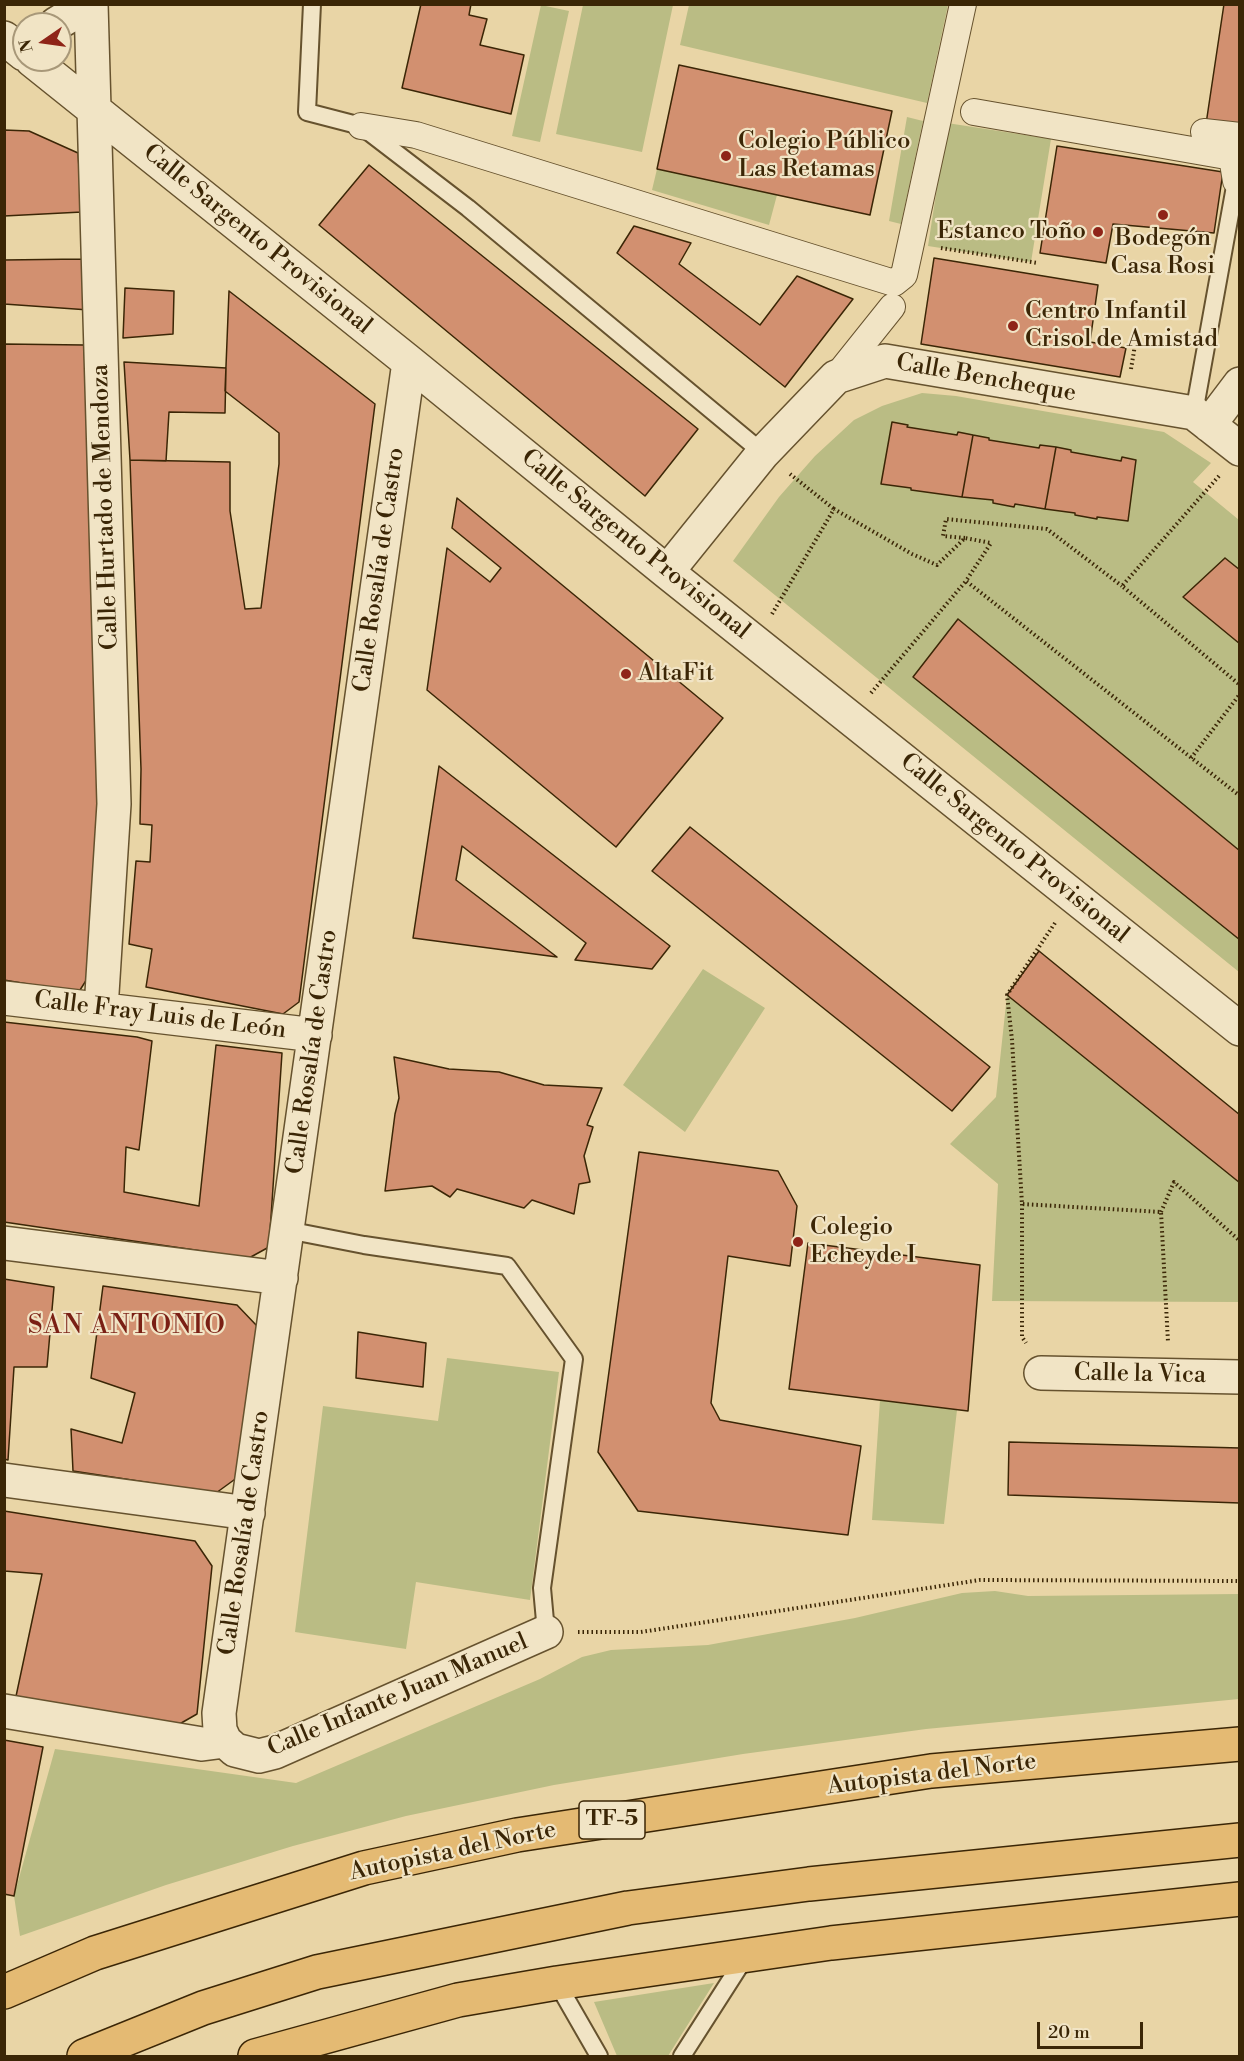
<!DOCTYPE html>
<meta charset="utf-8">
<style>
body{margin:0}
#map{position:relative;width:1244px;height:2061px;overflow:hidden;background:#e9d5a6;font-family:"Libre Bodoni",serif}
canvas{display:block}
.frame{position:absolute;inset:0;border:6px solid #3b2606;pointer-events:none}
.north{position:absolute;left:12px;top:12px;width:60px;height:60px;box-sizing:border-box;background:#f1e4c5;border:2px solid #a89879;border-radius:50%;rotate:257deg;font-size:16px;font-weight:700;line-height:24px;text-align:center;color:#3b2606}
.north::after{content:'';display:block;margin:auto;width:21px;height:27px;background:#8f2418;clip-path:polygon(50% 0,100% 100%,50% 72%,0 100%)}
.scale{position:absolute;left:1037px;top:2022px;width:106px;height:27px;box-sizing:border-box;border:3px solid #3b2606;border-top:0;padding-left:8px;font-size:18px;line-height:21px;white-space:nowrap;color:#3b2606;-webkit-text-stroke:4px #f1e4c5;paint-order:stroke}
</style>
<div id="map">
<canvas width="1244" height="2061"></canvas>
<div class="frame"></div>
<div class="north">N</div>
<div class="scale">20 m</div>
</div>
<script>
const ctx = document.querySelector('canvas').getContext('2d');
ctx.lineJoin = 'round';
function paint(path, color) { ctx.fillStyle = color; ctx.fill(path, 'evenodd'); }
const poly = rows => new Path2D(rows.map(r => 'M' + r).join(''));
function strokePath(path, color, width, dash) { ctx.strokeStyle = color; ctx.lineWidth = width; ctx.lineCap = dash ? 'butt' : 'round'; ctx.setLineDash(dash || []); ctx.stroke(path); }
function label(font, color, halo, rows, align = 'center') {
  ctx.font = font + ' "Libre Bodoni",serif'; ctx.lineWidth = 4.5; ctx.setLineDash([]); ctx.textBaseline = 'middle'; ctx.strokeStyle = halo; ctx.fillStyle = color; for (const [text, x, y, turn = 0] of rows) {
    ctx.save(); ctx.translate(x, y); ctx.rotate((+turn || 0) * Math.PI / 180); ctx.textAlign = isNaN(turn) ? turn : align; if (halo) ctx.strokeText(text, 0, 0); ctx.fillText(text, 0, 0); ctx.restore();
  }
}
paint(poly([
 [541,5,569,11,540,142,512,136],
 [583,5,673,5,642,152,556,134],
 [689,5,689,4,948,5,927,103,680,45],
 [907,117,923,121,901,224,889,221],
 [947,123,1051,139,1031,262,928,246],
 [657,169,777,195,769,225,652,190],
 [922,393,956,396,1164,432,1211,463,1193,482,1239,520,1239,972,733,561,779,497,815,456,854,420,882,406],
 [1039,951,1239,1115,1239,1302,992,1301,998,1184,950,1144,996,1097,1007,995],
 [703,969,765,1008,685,1132,623,1085],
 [447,1358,559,1372,530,1600,416,1582,406,1649,295,1632,323,1406,438,1421],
 [880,1400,957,1410,944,1524,872,1520],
 [995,1591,1028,1596,1239,1594,1239,1699,926,1729,743,1754,554,1785,406,1816,293,1846,166,1885,20,1936,14,1896,55,1749,296,1783,540,1679,582,1657,611,1650,708,1645,855,1618,962,1593],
 [714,1983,668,2056,617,2056,594,2002]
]), '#babc84');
const building = poly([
 [421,4,471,4,469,15,487,19,480,45,524,55,511,114,402,88,421,4],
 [1224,4,1240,4,1240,129,1206,124,1224,4],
 [679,65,892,111,870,215,657,169,679,65],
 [4,130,29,131,78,153,82,212,4,216,4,130],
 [1057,146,1223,172,1214,233,1113,224,1106,263,1040,253,1057,146],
 [369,165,698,429,645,496,319,225,369,165],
 [634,226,691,243,679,264,760,325,797,276,853,299,785,387,617,253,634,226],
 [934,258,1098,285,1090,342,1126,348,1120,377,921,344,934,258],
 [82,259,89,310,4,304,4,260,82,259],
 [125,288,174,291,173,334,123,338,125,288],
 [229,291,375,404,299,1002,283,1014,146,987,152,949,129,944,136,861,150,862,152,825,140,824,141,769,130,460,230,462,230,511,245,609,261,608,279,464,279,433,225,391,229,291],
 [4,344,84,345,89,452,98,825,87,979,80,990,69,991,4,980,4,344],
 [124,362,226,368,225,413,169,412,166,461,130,460,124,362],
 [892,422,908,425,907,427,957,435,958,432,973,435,962,497,911,490,911,488,881,484,892,422],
 [973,435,989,438,989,440,1039,448,1040,445,1056,447,1045,509,1015,504,1014,507,993,503,993,500,962,497,973,435],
 [1056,447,1071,450,1071,452,1121,461,1122,457,1136,460,1128,521,1097,517,1097,519,1075,515,1075,513,1045,509,1056,447],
 [457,498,723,718,616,847,427,690,447,548,490,582,501,568,452,528,457,498],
 [1225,558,1240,570,1240,644,1183,597,1225,558],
 [958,619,1240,851,1240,940,913,677,958,619],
 [439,766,670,946,652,969,575,960,586,943,462,846,456,880,557,957,413,938,439,766],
 [690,827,990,1067,952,1111,652,871,690,827],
 [1039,951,1240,1115,1240,1183,1007,995,1039,951],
 [4,1022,137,1037,152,1041,139,1150,126,1147,124,1192,199,1206,216,1045,282,1053,269,1247,249,1258,4,1222,4,1022],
 [394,1057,449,1069,499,1072,544,1085,602,1088,587,1125,593,1127,584,1156,590,1182,579,1184,574,1214,532,1200,524,1208,457,1189,450,1197,432,1186,385,1191,395,1114,399,1098,394,1057],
 [639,1152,778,1171,797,1206,790,1266,728,1256,711,1403,720,1420,861,1446,848,1535,638,1511,598,1452,639,1152],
 [808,1243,980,1265,968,1411,789,1389,808,1243],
 [4,1279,54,1287,47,1367,14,1367,8,1460,4,1459,4,1279],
 [103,1286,237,1305,257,1326,238,1477,216,1493,73,1471,71,1429,122,1443,135,1393,91,1378,103,1286],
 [358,1332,426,1343,423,1387,356,1378,358,1332],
 [1009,1442,1240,1448,1240,1503,1008,1495,1009,1442],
 [4,1511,195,1541,212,1566,197,1714,169,1730,15,1701,42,1574,4,1571,4,1511],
 [4,1740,43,1747,14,1896,4,1894,4,1740]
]);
paint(building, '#d29070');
strokePath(building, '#3b2606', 1.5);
const service = poly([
 [312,4,307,112,361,126,468,208,763,453],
 [1194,413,1236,181],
 [287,1230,364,1245,507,1266,574,1359,542,1588,546,1632],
 [557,1983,599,2056],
 [682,2056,746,1956]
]);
const pedestrian = poly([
 [974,112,1232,157,1236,181,1240,178],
 [361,126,416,135,894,283,904,275,963,4],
 [1204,132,1240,136],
 [836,377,892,307]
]);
const minor = poly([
 [91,4,114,804,101,1009],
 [56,24,89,4],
 [4,38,24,54],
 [32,60,409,362,667,572,1240,1029],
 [409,362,219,1713,220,1730,225,1741,235,1750,259,1756,275,1752,546,1632],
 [1209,425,1240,384],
 [667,572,763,453,836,377,885,361,1194,413,1240,449],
 [4,998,315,1035],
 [4,1243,281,1278],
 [1041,1373,1240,1377],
 [4,1480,248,1513],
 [4,1711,202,1744,225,1741]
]);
const motorway = poly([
 [4,1992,95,1953,364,1868,517,1835,931,1771,1240,1744],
 [84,2056,203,2008,317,1972,628,1908,809,1884,1240,1840],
 [255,2056,458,2000,557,1983,831,1943,1240,1899]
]);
strokePath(service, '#66522e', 20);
strokePath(pedestrian, '#66522e', 28);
strokePath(minor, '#66522e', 36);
strokePath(motorway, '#3b2606', 36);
strokePath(poly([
 [941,248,1038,263],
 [1131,369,1135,345],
 [790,474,834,509],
 [1219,476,1122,586,1240,685],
 [965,538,943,536,946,519,1047,529,1122,586],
 [772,614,834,509,912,554,937,565,965,538,991,543,966,581,1240,796],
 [871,693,966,581],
 [1191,758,1240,694],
 [1055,923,1007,995,1012,1040,1022,1204,1161,1212,1168,1342],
 [1022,1204,1022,1337,1026,1343],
 [1161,1212,1174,1182,1240,1241],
 [578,1632,641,1632,980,1580,1240,1581]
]), '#3b2606', 4, [1.5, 3]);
strokePath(service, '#f1e4c5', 16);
strokePath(pedestrian, '#f1e4c5', 26);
strokePath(minor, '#f1e4c5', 33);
strokePath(motorway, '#e4ba73', 33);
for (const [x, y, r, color] of [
 [726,156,6,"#8f2418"],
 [1163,215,6,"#8f2418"],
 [1098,232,6,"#8f2418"],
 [1013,326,6,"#8f2418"],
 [626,674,6,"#8f2418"],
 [798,1242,6,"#8f2418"]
]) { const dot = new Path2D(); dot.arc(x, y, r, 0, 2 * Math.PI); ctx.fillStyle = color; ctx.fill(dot); strokePath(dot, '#f1e4c5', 2); }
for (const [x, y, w] of [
 [612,1820,66]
]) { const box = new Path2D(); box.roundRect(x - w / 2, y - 19, w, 38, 4.5); ctx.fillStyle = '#f1e4c5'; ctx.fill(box); strokePath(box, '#3b2606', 1.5); }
label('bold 22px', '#3b2606', null, [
 ["TF-5",612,1820]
]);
label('24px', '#3b2606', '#f1e4c5', [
 ["Colegio Público",738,142],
 ["Las Retamas",738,170],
 ["Estanco Toño",1086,232,"right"],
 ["Bodegón",1163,239,"center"],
 ["Casa Rosi",1163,267,"center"],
 ["Centro Infantil",1025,312],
 ["Crisol de Amistad",1025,340],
 ["AltaFit",638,674],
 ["Colegio",810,1228],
 ["Echeyde I",810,1256]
], 'left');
label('24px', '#3b2606', '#f1e4c5', [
 ["Calle Sargento Provisional",257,240,39],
 ["Calle Bencheque",986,379,10],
 ["Calle Hurtado de Mendoza",106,507,-92],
 ["Calle Sargento Provisional",635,545,39],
 ["Calle Rosalía de Castro",380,570,-82],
 ["Calle Sargento Provisional",1014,849,39],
 ["Calle Fray Luis de León",160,1016,7],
 ["Calle Rosalía de Castro",313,1052,-82],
 ["Calle la Vica",1140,1375,1],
 ["Calle Rosalía de Castro",245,1533,-82],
 ["Calle Infante Juan Manuel",398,1696,-23],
 ["Autopista del Norte",932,1775,-7],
 ["Autopista del Norte",453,1852,-12]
]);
ctx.letterSpacing = '1.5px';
label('26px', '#7a1f14', '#f1e4c5', [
 ["SAN ANTONIO",127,1327]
]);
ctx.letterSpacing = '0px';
</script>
